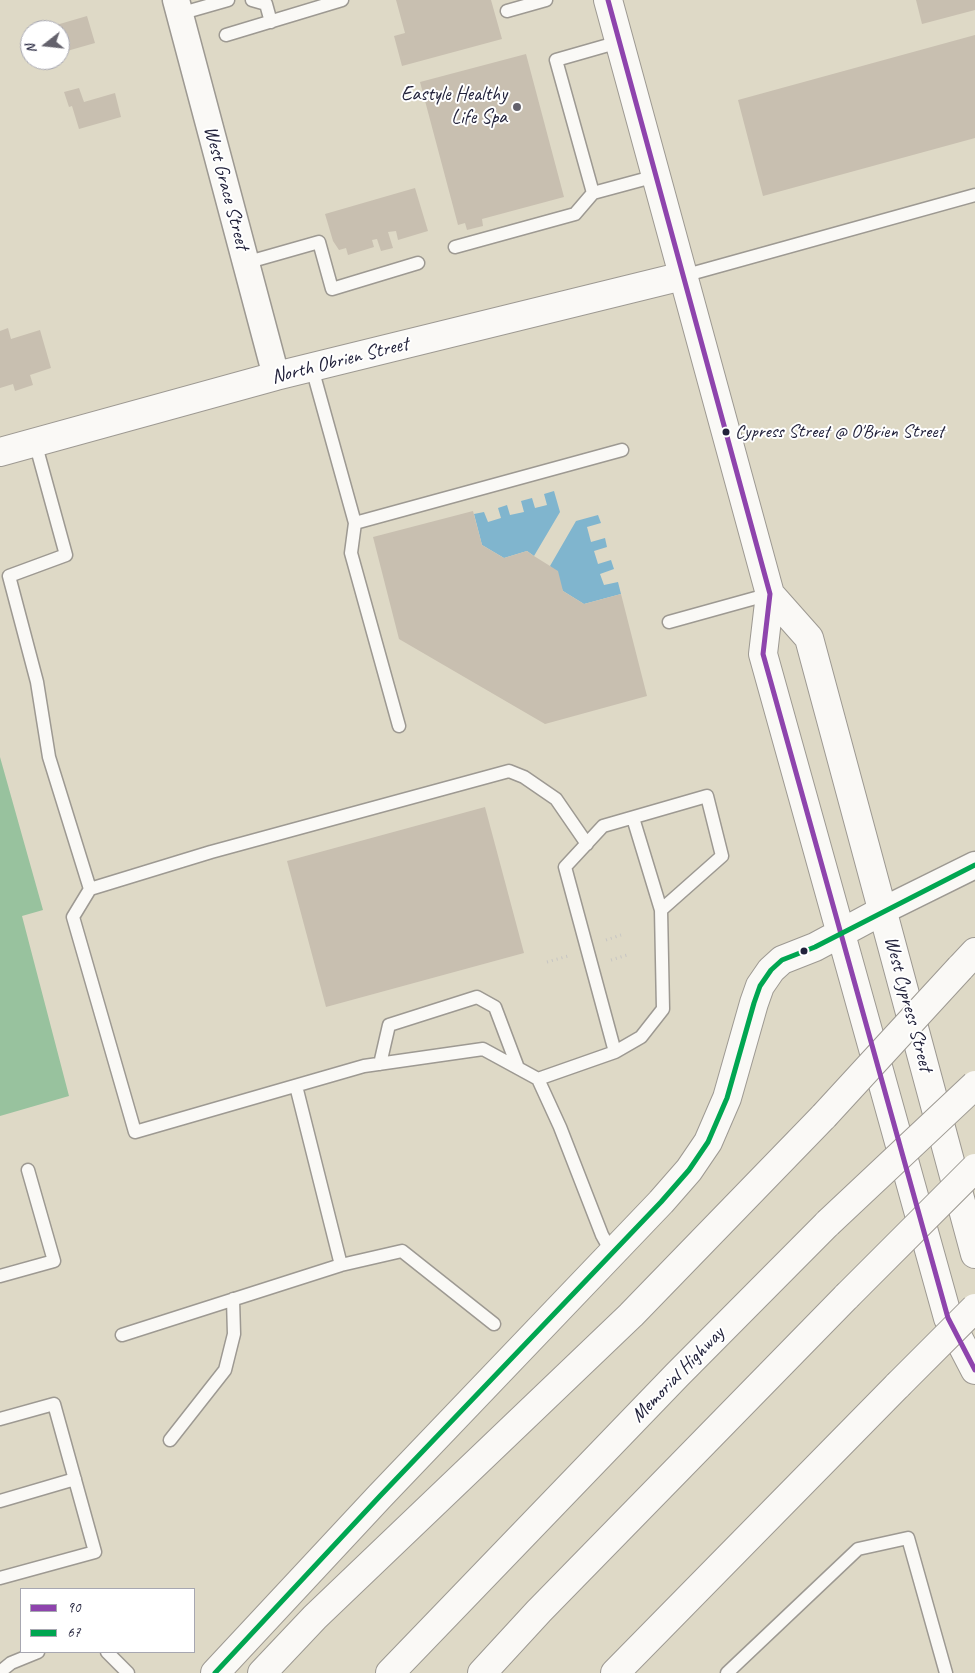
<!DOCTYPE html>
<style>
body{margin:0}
#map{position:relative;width:975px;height:1673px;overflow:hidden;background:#ded9c6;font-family:Caveat,sans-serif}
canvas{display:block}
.legend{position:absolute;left:20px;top:1588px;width:175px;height:65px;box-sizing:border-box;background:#fff;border:1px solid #a7a7b1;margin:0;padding:6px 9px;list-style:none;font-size:15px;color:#22223b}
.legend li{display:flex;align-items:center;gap:10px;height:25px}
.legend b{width:25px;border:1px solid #a7a7b1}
.north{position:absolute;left:20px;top:20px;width:50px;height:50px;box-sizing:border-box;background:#fff;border:1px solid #a7a7b1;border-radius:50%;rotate:254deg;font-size:14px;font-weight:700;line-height:20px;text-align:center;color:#22223b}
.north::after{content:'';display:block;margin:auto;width:18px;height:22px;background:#64626c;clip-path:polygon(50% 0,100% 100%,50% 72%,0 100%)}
</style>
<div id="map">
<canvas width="975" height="1673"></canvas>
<ul class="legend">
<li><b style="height:6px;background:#8e44ad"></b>90</li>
<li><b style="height:6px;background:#00a651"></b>67</li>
</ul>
<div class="north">N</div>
</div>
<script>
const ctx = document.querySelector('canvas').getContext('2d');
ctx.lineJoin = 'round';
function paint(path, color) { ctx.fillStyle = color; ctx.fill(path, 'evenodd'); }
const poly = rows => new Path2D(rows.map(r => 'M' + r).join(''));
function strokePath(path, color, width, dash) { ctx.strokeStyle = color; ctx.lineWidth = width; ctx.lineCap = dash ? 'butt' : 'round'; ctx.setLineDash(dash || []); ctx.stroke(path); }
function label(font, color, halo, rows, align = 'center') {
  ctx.font = font + ' Caveat,sans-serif'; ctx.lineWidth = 4; ctx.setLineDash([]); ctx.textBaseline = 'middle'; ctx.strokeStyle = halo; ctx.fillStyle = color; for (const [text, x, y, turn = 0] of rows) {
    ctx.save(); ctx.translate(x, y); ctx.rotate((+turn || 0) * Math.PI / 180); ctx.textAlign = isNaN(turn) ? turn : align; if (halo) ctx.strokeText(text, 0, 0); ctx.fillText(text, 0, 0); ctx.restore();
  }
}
paint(poly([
 [0,757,43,910,22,916,69,1096,0,1116]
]), '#98c29e');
paint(poly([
 [554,491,560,512,534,556,527,551,504,558,482,545,474,514,484,512,488,522,501,518,498,508,507,505,510,515,524,512,521,501,532,498,535,508,547,505,544,494],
 [598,515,601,523,587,527,591,542,605,538,607,547,594,551,598,564,611,560,614,569,600,574,604,585,618,582,621,594,584,604,563,591,550,566,576,521]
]), '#80b5ce');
paint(poly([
 [396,0,491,0,502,39,402,66,394,36,405,33],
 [916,0,975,0,975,10,922,24],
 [87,16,95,43,60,53,60,30,46,30,46,28],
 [975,35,975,138,763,196,738,100],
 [526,54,564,197,482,219,483,226,467,230,465,223,458,225,420,82],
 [79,88,84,102,115,93,121,117,79,129,72,106,69,107,64,92],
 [415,188,428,231,398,240,396,231,388,232,393,248,381,251,377,239,372,240,374,247,348,255,346,248,339,250,333,241,325,214],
 [8,328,11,339,40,330,51,368,30,375,33,385,15,391,13,384,0,388,0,331],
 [473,511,482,545,504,558,527,551,534,556,558,571,563,591,584,604,621,594,647,696,545,724,399,639,373,537],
 [485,807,524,953,326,1007,287,861]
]), '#c8bfb0');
const lane = poly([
 [252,0,266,4,271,22],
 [507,11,546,0],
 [179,14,228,0],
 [226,35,342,0],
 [593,193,656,176],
 [455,247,575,214,593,193,556,60,619,42],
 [245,263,319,242,332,289,418,263],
 [683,276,975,195],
 [312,368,355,523,351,553,399,726],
 [35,442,66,555,9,576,37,682,49,757,90,889,73,917,135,1132,364,1066,483,1049,538,1079,560,1127,602,1235,612,1253],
 [355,523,622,450],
 [669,622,770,594],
 [633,818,661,910],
 [90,889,211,852,509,771,524,777,556,799,587,844],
 [380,1064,389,1025,477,997,495,1007,518,1068],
 [538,1079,615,1052,641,1037,663,1009,661,910,722,856,707,796,603,826,565,867,615,1052],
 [296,1086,341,1265,402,1251,494,1324],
 [0,1276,54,1261,28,1170],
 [122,1335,341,1265],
 [0,1419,54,1404,95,1552,0,1578],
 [170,1440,225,1370,234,1334,233,1299],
 [0,1501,75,1479],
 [107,1652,128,1673],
 [0,1672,11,1663,38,1652],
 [727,1673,858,1549,908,1538,946,1673]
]);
const street = poly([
 [176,0,276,376],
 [882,911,975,865]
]);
const secondary = poly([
 [608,0,770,594,763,654,948,1318,975,1370],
 [0,452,276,376,683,276],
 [770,594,809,638,975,1254],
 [215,1673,380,1496,661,1202,689,1170,708,1142,727,1098,754,1003,760,986,771,970,782,960,815,947,882,911]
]);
const highway = poly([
 [960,968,975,952],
 [262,1673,315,1617,631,1315,824,1116],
 [390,1673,677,1375,828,1223],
 [482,1673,539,1611,847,1296],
 [615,1673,898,1385]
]);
strokePath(lane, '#9d9992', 15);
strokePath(street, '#9d9992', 29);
strokePath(secondary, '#9d9992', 30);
strokePath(highway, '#9d9992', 30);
strokePath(poly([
 [606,940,621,935],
 [611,960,627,955],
 [547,962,568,956]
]), '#c6c5c3', 3, [1, 4]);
strokePath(lane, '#faf9f6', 12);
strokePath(street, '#faf9f6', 26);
strokePath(secondary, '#faf9f6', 28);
strokePath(highway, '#faf9f6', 28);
const highwayBridge = poly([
 [824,1116,960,968],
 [828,1223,975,1085],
 [847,1296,975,1168],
 [898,1385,975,1308]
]);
strokePath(highwayBridge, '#9d9992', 30, []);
strokePath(highwayBridge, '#faf9f6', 28);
strokePath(poly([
 [608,0,770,594,763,654,948,1318,975,1370]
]), '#8e44ad', 5);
strokePath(poly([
 [215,1673,380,1496,661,1202,689,1170,708,1142,727,1098,754,1003,760,986,771,970,782,960,815,947,975,865]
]), '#00a651', 5);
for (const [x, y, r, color] of [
 [517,107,5,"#64626c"],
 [726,432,4.5,"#22223b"],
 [804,951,4.5,"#22223b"]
]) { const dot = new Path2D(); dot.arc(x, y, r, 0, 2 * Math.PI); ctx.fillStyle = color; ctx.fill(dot); strokePath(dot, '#fff', 2); }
label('19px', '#22223b', '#fff', [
 ["Cypress Street @ O'Brien Street",735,432]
], 'left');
label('20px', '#22223b', '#fff', [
 ["Eastyle Healthy",507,95],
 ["Life Spa",507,118]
], 'right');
label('20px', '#22223b', '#fff', [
 ["West Grace Street",226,188,75],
 ["North Obrien Street",340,361,-14],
 ["West Cypress Street",908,1004,75],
 ["Memorial Highway",678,1375,-46]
]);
</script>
